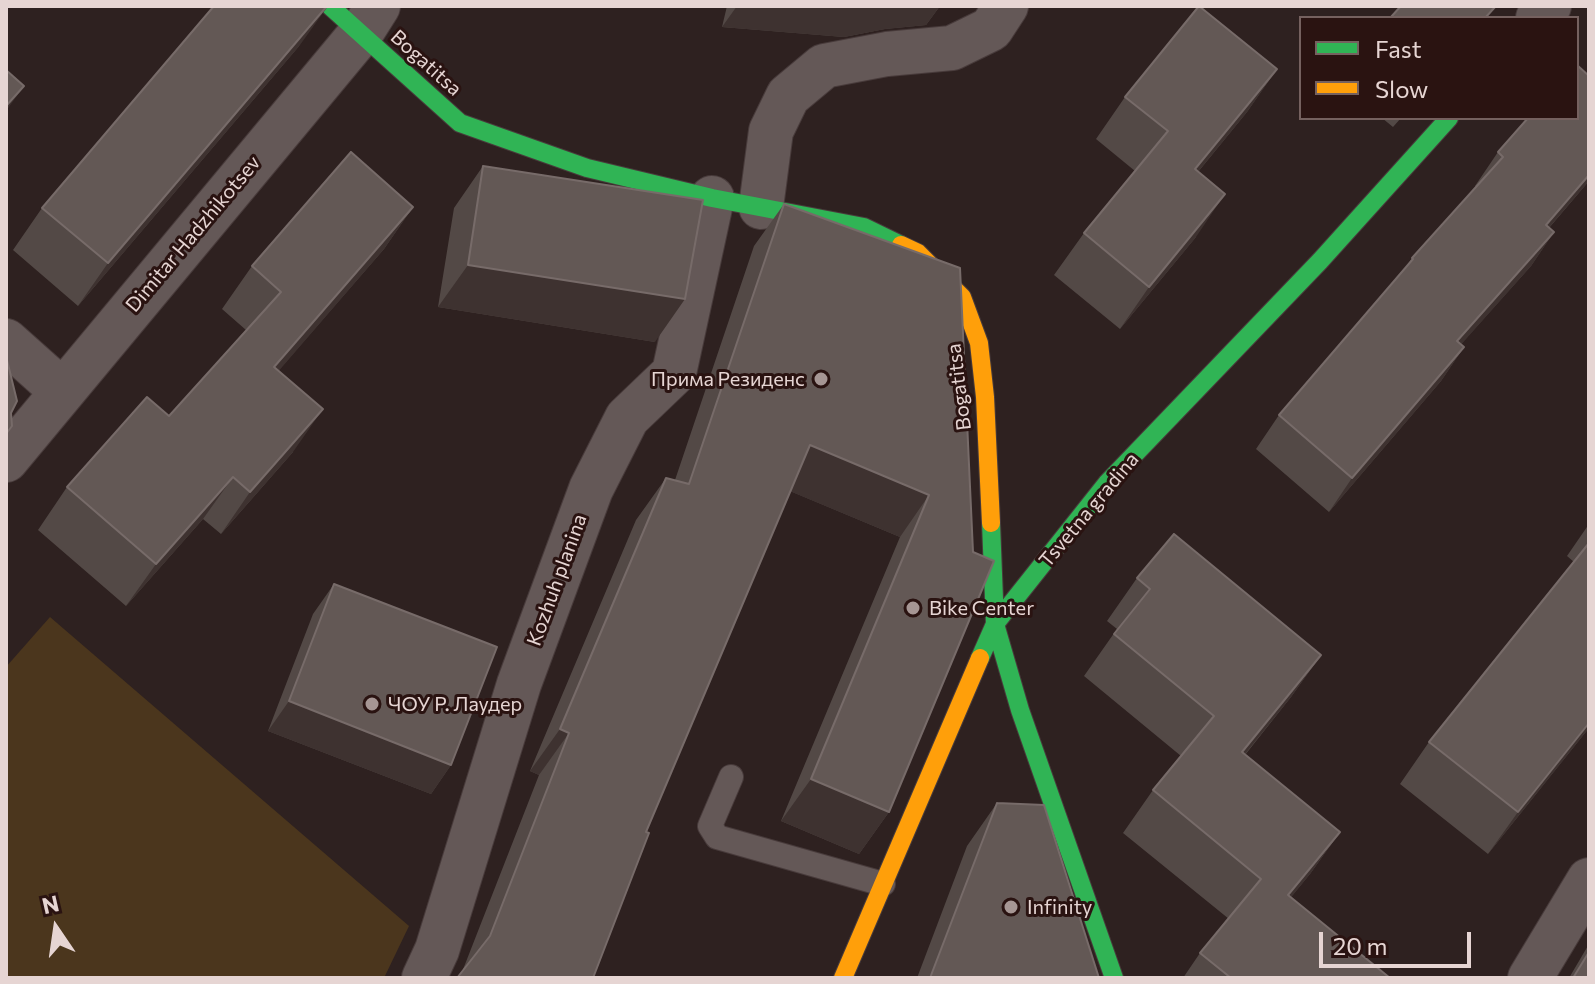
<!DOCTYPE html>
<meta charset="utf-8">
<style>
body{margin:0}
#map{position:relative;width:1595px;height:984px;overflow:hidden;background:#2e2120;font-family:Commissioner,sans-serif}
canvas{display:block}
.frame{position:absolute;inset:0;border:8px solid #e6d5d3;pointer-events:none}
.legend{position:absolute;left:1299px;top:16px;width:280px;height:104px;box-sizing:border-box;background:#2a1311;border:2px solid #75615f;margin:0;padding:10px 14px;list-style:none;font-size:24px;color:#e6d5d3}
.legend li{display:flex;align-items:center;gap:16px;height:40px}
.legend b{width:40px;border:2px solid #75615f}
.north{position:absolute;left:16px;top:888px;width:80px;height:80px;-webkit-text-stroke:6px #2a1311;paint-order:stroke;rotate:347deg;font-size:22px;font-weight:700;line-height:32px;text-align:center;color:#e6d5d3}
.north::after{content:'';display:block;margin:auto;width:28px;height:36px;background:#e6d5d3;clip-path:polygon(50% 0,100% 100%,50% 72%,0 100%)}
.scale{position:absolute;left:1319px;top:932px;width:152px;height:36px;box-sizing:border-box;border:4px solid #e6d5d3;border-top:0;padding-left:10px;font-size:24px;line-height:28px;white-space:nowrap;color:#e6d5d3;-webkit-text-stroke:6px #2a1311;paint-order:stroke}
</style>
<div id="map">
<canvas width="1595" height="984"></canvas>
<div class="frame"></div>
<ul class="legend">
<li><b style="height:10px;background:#30b455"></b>Fast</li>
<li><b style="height:10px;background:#ff9f0a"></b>Slow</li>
</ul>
<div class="north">N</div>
<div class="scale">20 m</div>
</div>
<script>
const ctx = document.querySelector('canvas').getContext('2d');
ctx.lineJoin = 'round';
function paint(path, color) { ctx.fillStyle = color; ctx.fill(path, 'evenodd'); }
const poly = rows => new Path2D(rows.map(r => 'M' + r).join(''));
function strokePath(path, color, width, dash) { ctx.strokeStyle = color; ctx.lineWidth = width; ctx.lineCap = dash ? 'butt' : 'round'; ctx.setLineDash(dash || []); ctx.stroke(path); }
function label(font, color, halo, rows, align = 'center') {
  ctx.font = font + ' Commissioner,sans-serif'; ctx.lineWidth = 6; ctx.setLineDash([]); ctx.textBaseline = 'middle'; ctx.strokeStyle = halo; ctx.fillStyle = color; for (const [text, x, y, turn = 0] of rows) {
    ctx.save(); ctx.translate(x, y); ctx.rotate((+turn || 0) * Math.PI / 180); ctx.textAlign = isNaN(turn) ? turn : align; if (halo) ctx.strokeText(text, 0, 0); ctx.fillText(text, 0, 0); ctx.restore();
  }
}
paint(poly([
 [50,617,409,926,384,978,6,978,6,667]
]), '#4b361d');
const lane = poly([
 [731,777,710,826,717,837,883,884]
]);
const street = poly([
 [1538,18,1549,6],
 [761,207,771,131,788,96,824,66,887,54,952,48,991,29,1006,6],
 [6,341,62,391],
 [6,460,361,33,378,6],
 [424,978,437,950,519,684,591,489,627,418,674,373,712,198],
 [1530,978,1589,880]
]);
const fast = poly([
 [330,6,460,123,587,168,712,198,864,227,901,245],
 [991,523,995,624,1020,710,1114,978],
 [980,658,995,624,1107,483,1320,261,1449,118]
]);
const slow = poly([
 [901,245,918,253,962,297,979,343,985,397,991,523],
 [843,978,980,658]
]);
strokePath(lane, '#483b3b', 26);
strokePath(street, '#483b3b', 46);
strokePath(fast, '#483b3b', 20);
strokePath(slow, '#483b3b', 20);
strokePath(lane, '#645857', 24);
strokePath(street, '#645857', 44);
strokePath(fast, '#30b455', 18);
strokePath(slow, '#ff9f0a', 18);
paint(poly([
 [727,6,940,6,926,25,885,29,844,37,722,27],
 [300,45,78,306,13,250,42,208],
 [1277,69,1247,112,1198,172,1196,237,1120,329,1054,275,1084,233,1135,171,1096,139,1125,97],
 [1589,76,1589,181,1549,228,1554,232,1531,266,1461,344,1464,347,1441,381,1329,512,1256,449,1279,415,1403,271,1412,258,1476,187,1475,186,1498,152],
 [1382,118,1401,118,1393,127],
 [483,166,655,342,438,307,454,208],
 [784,204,960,268,889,812,859,854,781,821,900,537,790,491,646,832,462,972,539,775,530,771,636,520,666,478,675,480,754,246],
 [413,207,384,249,278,371,293,452,221,534,203,519,126,606,38,530,67,487,169,416,246,330,222,309,252,266],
 [1589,524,1589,728,1488,854,1400,784,1429,742,1574,562,1567,556],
 [1137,578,1321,655,1291,697,1245,755,1340,832,1310,874,1291,897,1390,978,1183,978,1200,953,1229,919,1123,833,1153,790,1181,756,1084,676,1117,629,1107,621],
 [334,584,451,765,431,794,268,731,313,614],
 [997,803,1099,978,917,978,967,846],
 [1589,944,1589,978,1569,978]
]), '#534946');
paint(poly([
 [328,6,300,45,78,306,108,263],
 [737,6,940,6,926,25,885,29,844,37,722,27],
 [1277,69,1247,112,1165,212,1195,169],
 [24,86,6,111,6,106],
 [1589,175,1589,181,1522,259,1546,225],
 [1225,194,1196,237,1120,329,1149,287],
 [413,207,384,249,245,410,274,367],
 [1554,232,1531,266,1434,375,1457,341],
 [468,265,685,299,655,342,438,307],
 [1464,347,1441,381,1329,512,1352,478],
 [323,409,293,452,221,534,250,492],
 [810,445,929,495,900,537,780,487],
 [233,477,203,519,126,606,156,564],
 [1321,655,1291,697,1212,795,1242,752],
 [289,701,451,765,431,794,268,731],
 [1589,723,1589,728,1488,854,1518,812],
 [560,729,569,733,539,775,530,771],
 [811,779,889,812,859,854,781,821],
 [1340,832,1310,874,1258,938,1288,895]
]), '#3e3230');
const building = poly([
 [214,6,327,6,108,263,42,208,214,6],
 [1199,6,1277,69,1195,169,1225,194,1149,287,1084,233,1168,131,1125,97,1199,6],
 [1401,6,1496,6,1485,18,1390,18,1401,6],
 [1577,65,1589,76,1589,175,1546,225,1554,232,1457,341,1464,347,1352,478,1279,415,1413,259,1412,258,1503,157,1498,152,1528,118,1577,118,1577,65],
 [6,70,24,86,6,106,6,70],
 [351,152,413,207,274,367,323,409,250,492,233,477,156,564,67,487,147,397,169,416,281,292,252,266,351,152],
 [483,166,703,200,685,299,468,265,483,166],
 [784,204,960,268,973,552,994,561,889,812,811,779,929,495,810,445,646,832,649,833,593,978,457,978,490,936,569,733,560,729,666,478,689,484,784,204],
 [6,356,17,401,11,413,12,426,6,434,6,356],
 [1174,534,1321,655,1242,752,1340,832,1288,895,1390,978,1231,978,1200,953,1261,879,1153,790,1214,716,1114,634,1150,589,1137,578,1174,534],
 [1589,543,1589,723,1518,812,1429,742,1589,543],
 [334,584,497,647,451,765,289,701,334,584],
 [997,803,1044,805,1099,978,930,978,997,803],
 [1589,952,1589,978,1573,978,1589,952]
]);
paint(building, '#635855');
strokePath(building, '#776b69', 2);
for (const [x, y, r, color] of [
 [821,379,8,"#a69694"],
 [913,608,8,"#a69694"],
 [372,704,8,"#a69694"],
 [1011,907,8,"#a69694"]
]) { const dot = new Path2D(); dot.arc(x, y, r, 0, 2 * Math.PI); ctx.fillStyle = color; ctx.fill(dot); strokePath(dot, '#2a1311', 3); }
label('20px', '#e6d5d3', '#2a1311', [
 ["Bogatitsa",426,63,42],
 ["Dimitar Hadzhikotsev",193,234,-50],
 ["Bogatitsa",959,387,-97],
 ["Tsvetna gradina",1089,510,-50],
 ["Kozhuh planina",557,580,-70]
]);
label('20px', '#e6d5d3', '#2a1311', [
 ["Прима Резиденс",805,379,"right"],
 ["Bike Center",929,608],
 ["ЧОУ Р. Лаудер",388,704],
 ["Infinity",1027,907]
], 'left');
</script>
